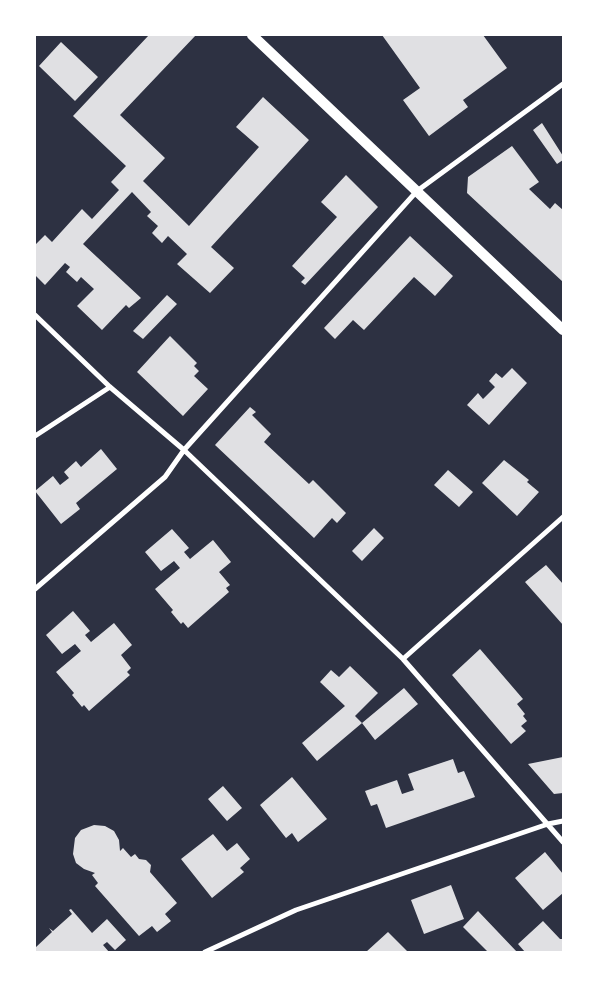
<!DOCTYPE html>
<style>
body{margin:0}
#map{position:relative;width:598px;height:987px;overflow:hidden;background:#2d3142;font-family:Manrope,sans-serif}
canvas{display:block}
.frame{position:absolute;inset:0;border:36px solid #fff;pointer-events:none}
</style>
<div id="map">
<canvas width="598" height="987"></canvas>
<div class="frame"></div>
</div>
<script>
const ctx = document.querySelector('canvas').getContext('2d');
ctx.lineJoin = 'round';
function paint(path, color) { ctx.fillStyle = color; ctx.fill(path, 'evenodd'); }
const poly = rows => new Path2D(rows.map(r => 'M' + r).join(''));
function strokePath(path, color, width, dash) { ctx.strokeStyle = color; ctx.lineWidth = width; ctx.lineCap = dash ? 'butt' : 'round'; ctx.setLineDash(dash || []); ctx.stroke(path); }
paint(poly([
 [149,35,196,35,120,115,165,158,143,181,189,226,259,147,236,127,263,97,309,140,211,247,234,268,210,293,177,264,187,254,168,236,162,243,152,233,158,226,147,216,151,212,132,192,83,244,141,298,129,308,126,305,102,330,77,306,94,289,81,277,77,282,66,272,70,267,65,263,45,285,35,275,35,245,45,235,52,242,82,209,92,219,119,190,111,182,126,166,73,116],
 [382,35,483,35,507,68,463,100,468,107,429,136,403,100,420,88],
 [61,42,98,77,75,101,39,66],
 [542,123,563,156,563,160,557,164,533,130],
 [512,146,539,182,529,189,550,209,555,203,563,210,563,282,467,193,468,177],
 [346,175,378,207,305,285,301,282,305,278,292,266,337,217,321,202],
 [410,236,453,276,435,296,414,277,364,330,353,320,335,339,324,328],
 [167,295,177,304,143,339,133,331],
 [170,336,197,363,194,366,199,371,194,376,208,389,183,416,137,372],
 [512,368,527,383,489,425,467,405,478,393,483,399,495,387,489,381,496,373,502,378],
 [250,407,256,412,252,415,271,434,264,442,309,484,313,480,346,513,337,523,332,518,314,538,215,445],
 [101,449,117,469,76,503,80,509,61,524,35,491,53,476,60,485,69,478,64,472,76,461,81,467],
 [504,460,529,480,527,482,539,492,517,516,482,483],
 [448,470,473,492,459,507,434,485],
 [374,528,384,538,362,561,352,551],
 [172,529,189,548,184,552,190,559,213,540,231,562,219,572,230,585,226,588,229,592,188,628,183,622,181,624,171,612,173,610,155,589,180,568,174,561,161,571,145,552],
 [546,565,563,584,563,625,525,582],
 [73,611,90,631,85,635,91,642,114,623,132,645,121,655,131,668,127,672,130,675,89,711,84,705,82,707,72,695,74,693,56,672,81,651,75,644,62,654,46,635],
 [480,649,523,699,517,704,525,714,523,716,527,721,521,726,526,731,511,744,452,675],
 [350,666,378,693,355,716,362,723,317,761,302,743,345,706,320,682,331,670,339,677],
 [404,688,418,704,375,740,362,723],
 [563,757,563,793,554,794,528,764],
 [453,759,458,773,464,771,475,797,386,828,377,804,371,806,365,791,397,780,402,794,414,790,408,774],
 [292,777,327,819,298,842,292,833,286,838,260,805],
 [223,786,242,808,227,821,208,799],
 [94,825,105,826,114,831,119,840,120,851,123,848,131,857,135,854,139,859,146,860,151,865,150,872,177,903,165,914,171,921,157,932,152,926,139,936,95,886,98,883,92,875,95,873,84,869,76,863,73,854,75,838,81,830],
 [213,834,227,851,237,843,250,859,240,868,244,872,212,898,181,859],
 [545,852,563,874,563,893,543,910,515,878],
 [451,885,464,919,424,934,411,900],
 [71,909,92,933,107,919,126,940,115,950,107,942,103,945,109,952,35,952,35,948,52,932,49,928,53,931,72,914,69,910],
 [478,911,517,952,488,952,463,927],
 [543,921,560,939,563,939,563,952,525,952,518,944],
 [388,932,408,952,366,952]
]), '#e0e0e3');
strokePath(poly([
 [35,315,110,387,184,450,403,659,563,842],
 [35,436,110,387],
 [35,589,165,477,184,450,417,191,563,84],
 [403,659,563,517],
 [205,952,296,910,548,824,563,821]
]), '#fff', 5);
strokePath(poly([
 [252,35,563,330]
]), '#fff', 10);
</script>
